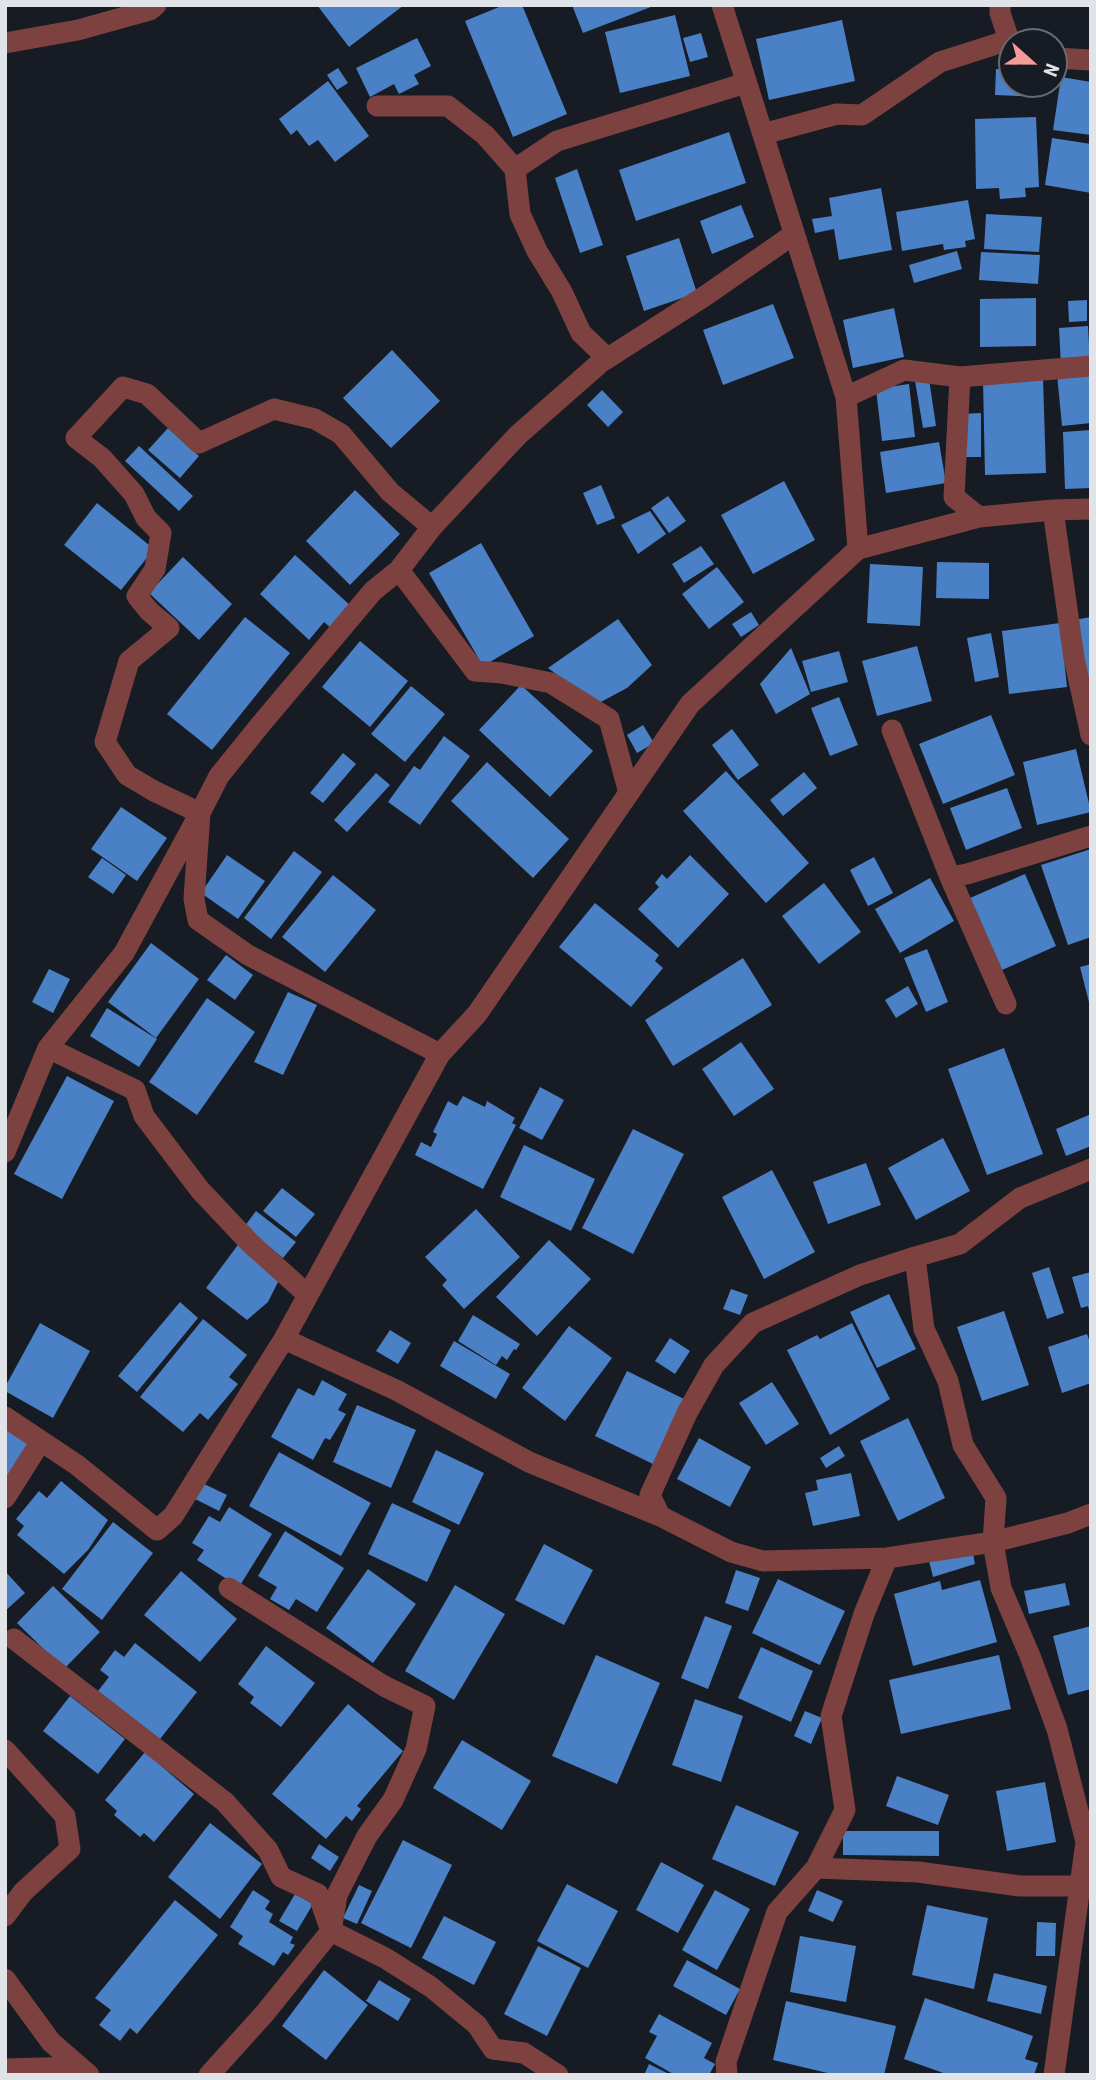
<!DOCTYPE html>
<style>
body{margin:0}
#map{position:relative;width:1096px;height:2080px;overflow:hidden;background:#171c24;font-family:"Roboto Condensed",sans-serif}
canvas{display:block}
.frame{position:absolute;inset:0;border:7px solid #e0e4e9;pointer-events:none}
.north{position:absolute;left:998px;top:28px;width:70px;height:70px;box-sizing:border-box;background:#171c24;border:2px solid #676c73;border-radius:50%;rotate:111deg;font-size:19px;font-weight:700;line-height:28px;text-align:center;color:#e0e4e9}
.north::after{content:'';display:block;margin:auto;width:24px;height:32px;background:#f59b97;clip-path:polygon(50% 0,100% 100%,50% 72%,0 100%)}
</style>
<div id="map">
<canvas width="1096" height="2080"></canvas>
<div class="frame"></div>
<div class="north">N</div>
</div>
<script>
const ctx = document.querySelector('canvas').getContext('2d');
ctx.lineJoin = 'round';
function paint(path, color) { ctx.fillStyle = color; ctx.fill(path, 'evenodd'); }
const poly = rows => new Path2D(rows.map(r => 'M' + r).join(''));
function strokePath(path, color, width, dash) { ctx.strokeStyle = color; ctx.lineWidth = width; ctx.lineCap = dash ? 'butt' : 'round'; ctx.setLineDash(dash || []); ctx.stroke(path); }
paint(poly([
 [317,5,404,5,349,47],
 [504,5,522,5,567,114,513,137,465,21],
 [572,5,656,5,583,33],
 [675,15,690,76,620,93,605,32],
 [842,20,855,81,769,100,756,39],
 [701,33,708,57,690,62,683,38],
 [417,38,431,66,414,75,419,84,399,94,394,84,370,97,356,68],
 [338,68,348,83,337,90,327,75],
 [996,69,1012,70,1012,84,1043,84,1042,97,995,95],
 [1061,77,1091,82,1091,135,1053,130],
 [328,81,369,136,335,162,318,140,309,146,297,130,291,135,279,119],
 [1036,117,1039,187,1025,188,1026,197,1000,199,999,188,976,189,975,119],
 [729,132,746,183,636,221,619,170],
 [1052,138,1091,144,1091,193,1045,185],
 [577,169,603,245,580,253,555,178],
 [881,188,892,250,839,260,834,229,815,233,812,219,832,216,829,198],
 [968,200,975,239,965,241,966,247,944,250,943,244,902,251,896,212],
 [741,205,754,237,712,254,700,221],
 [986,214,1042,217,1039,252,984,249],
 [679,238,697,293,644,311,626,256],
 [957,251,962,269,914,283,909,265],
 [981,252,1040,255,1038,284,979,280],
 [1036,298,1036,346,980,347,980,299],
 [1087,300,1087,321,1069,322,1068,301],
 [773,304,794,358,723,385,703,330],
 [894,308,904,357,853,368,843,320],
 [1088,326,1090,363,1061,365,1059,328],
 [392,350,440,401,391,448,343,398],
 [1091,371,1091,423,1062,426,1057,374],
 [1043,378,1046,473,985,475,983,380],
 [929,379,936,426,923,428,915,381],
 [909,384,915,437,882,441,876,389],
 [602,390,623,412,608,427,587,405],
 [981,413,981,457,961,457,960,414],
 [168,428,199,456,180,478,148,450],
 [1091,430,1091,488,1065,489,1063,432],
 [939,442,946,483,886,493,880,452],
 [139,446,193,496,179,511,125,461],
 [784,481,815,540,753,574,721,515],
 [601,485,615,518,597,525,583,493],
 [355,490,400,534,350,585,306,541],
 [668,496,686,521,669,533,651,508],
 [97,503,154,549,121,590,64,545],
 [650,511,666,534,638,554,621,525],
 [481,543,534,636,483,666,429,573],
 [701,546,714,564,684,583,672,564],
 [295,555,352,607,332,629,324,622,309,640,260,594],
 [183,557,232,604,199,640,149,593],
 [937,562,989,563,989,599,936,598],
 [870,564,923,567,920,626,867,623],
 [717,567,744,602,709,629,682,594],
 [751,612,759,625,741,637,732,624],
 [245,617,290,653,212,750,167,714],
 [1091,617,1091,680,1084,682,1074,620],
 [618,619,652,665,627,688,597,704,548,668],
 [1060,623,1067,687,1009,694,1002,631],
 [991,633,999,677,975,682,967,638],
 [360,641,408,681,370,727,322,687],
 [917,646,932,701,877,716,862,661],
 [791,648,810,694,776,714,760,684],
 [839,651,848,682,811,692,802,661],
 [521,685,593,751,550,797,479,730],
 [411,686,445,714,405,762,371,734],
 [839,697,858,745,830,756,811,708],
 [991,715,1015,775,943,804,919,744],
 [643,725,654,743,637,753,627,735],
 [732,729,759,765,738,780,712,745],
 [444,736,470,756,420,825,388,802,414,766,420,770],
 [1076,749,1091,812,1037,825,1023,762],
 [343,753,356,764,323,803,310,793],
 [487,762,569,839,533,878,451,801],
 [726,771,809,863,766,903,683,811],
 [804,772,817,788,783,816,770,800],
 [376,773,390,785,347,832,334,820],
 [1007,788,1022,828,966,850,950,808],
 [121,807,167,838,137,881,91,849],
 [1091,849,1091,937,1068,945,1041,865],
 [294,851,322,872,271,939,244,918],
 [227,855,265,881,238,919,201,893],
 [690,855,729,894,678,948,638,909,659,887,655,883,662,874,667,879],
 [874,857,893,893,868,906,850,870],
 [102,858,126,875,113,894,88,877],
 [1025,874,1056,946,1002,970,970,898],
 [333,875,376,910,325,972,282,937],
 [930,878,954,921,900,953,875,909],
 [824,883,861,932,819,964,782,916],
 [595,903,659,955,655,961,663,968,631,1007,559,947],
 [151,943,199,979,156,1038,108,1002],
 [927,949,948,1002,926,1012,904,958],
 [226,955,253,975,235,1000,207,980],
 [743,958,772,1005,673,1066,645,1020],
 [1091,964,1091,1006,1090,1006,1080,967],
 [49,969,70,979,53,1013,32,1002],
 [908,986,918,1004,896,1018,885,1000],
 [288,992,317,1005,283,1075,254,1062],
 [207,998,255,1032,197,1115,149,1082],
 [107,1008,157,1039,139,1067,90,1036],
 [741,1042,774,1089,734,1116,702,1069],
 [1004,1048,1043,1154,987,1175,948,1069],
 [67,1076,114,1101,62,1199,14,1174],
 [540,1087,564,1100,542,1140,519,1128],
 [463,1096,485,1107,487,1101,515,1118,512,1123,516,1125,483,1189,415,1155,421,1142,431,1147,437,1134,433,1132,448,1101,457,1106],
 [1091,1114,1091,1146,1066,1156,1056,1129],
 [633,1129,684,1154,633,1254,582,1228],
 [943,1138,970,1191,916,1220,888,1168],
 [524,1145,595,1179,571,1231,500,1197],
 [866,1163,881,1205,828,1224,813,1182],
 [772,1170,815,1252,764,1279,722,1197],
 [282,1188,315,1214,296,1237,263,1211],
 [476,1209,520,1257,464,1309,442,1285,447,1280,425,1257],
 [256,1211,296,1242,283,1258,244,1227],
 [549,1240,591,1279,537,1336,496,1297],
 [240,1242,282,1274,268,1302,247,1320,206,1288],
 [1049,1267,1064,1313,1047,1319,1032,1273],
 [1091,1272,1091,1315,1090,1315,1088,1306,1081,1308,1072,1277],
 [731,1289,748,1295,740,1315,723,1309],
 [889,1294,916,1349,877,1368,850,1312],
 [180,1302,198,1318,137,1392,118,1376],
 [1004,1311,1029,1385,982,1401,957,1327],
 [473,1315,520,1344,516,1350,514,1349,507,1360,502,1356,496,1365,458,1341],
 [203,1319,247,1355,229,1377,238,1384,208,1420,200,1413,183,1432,140,1397],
 [40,1323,90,1351,53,1418,5,1391,5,1387],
 [852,1323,890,1399,830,1435,787,1350,817,1335,820,1339],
 [569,1326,612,1358,565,1421,522,1388],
 [390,1330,411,1343,398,1364,376,1351],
 [1087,1334,1091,1345,1091,1383,1062,1393,1048,1347],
 [670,1338,690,1351,675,1374,655,1361],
 [454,1341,510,1374,496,1399,440,1366],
 [627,1371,684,1399,653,1464,595,1436],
 [322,1380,347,1394,338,1410,346,1414,330,1440,325,1438,313,1460,271,1437,298,1388,314,1396],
 [772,1382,799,1424,766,1445,739,1403],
 [357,1405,416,1430,391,1488,333,1462],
 [908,1418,945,1498,898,1521,860,1441],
 [5,1426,32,1442,5,1488],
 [699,1438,751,1467,730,1507,677,1479],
 [839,1446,845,1456,826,1468,820,1458],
 [436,1450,484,1473,459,1525,412,1502],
 [279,1452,371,1503,341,1556,249,1506],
 [851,1473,860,1516,813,1526,805,1493,818,1490,816,1480],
 [61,1481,108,1520,88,1550,64,1574,17,1535,24,1526,16,1519,39,1491,47,1498],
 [202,1483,227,1495,219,1511,195,1499],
 [392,1503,451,1530,427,1582,368,1554],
 [229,1507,272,1534,239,1587,197,1560,204,1550,192,1543,209,1516,220,1522],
 [113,1522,153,1553,102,1620,62,1589],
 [285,1531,344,1568,317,1612,296,1599,289,1610,270,1599,277,1587,258,1576],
 [544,1544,593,1570,564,1625,515,1600],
 [972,1549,975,1564,933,1577,929,1561],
 [368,1569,416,1604,373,1663,326,1628],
 [736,1570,760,1578,748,1611,725,1603],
 [5,1571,25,1593,5,1611],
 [181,1571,237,1619,200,1662,144,1615],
 [778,1579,845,1611,820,1665,752,1633],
 [980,1580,997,1642,913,1666,894,1594,940,1581,942,1590],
 [1065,1583,1070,1605,1029,1614,1024,1591],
 [455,1585,505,1614,454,1700,405,1671],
 [53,1586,100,1632,64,1669,17,1623],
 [705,1616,732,1626,708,1689,681,1678],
 [1091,1626,1091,1689,1068,1695,1053,1636],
 [135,1643,197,1692,160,1739,98,1691,109,1677,100,1670,115,1650,124,1657],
 [266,1646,315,1683,281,1727,250,1703,254,1697,238,1684],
 [761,1647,813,1671,791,1722,738,1698],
 [596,1655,660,1683,617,1784,552,1756],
 [999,1655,1011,1709,901,1734,889,1680],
 [70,1696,125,1739,98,1774,43,1731],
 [695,1699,743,1716,721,1782,672,1765],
 [348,1704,403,1751,357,1806,361,1809,352,1821,346,1816,326,1839,272,1794],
 [805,1711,822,1718,811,1744,794,1736],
 [462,1740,531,1781,502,1830,433,1788],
 [145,1752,194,1794,154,1842,144,1833,140,1837,114,1815,117,1811,105,1800],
 [897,1776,949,1795,938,1825,886,1806],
 [1045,1782,1056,1842,1007,1851,996,1791],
 [736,1805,799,1832,775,1886,712,1859],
 [210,1823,262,1864,220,1919,168,1877],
 [843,1831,939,1831,939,1856,843,1855],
 [403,1840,452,1865,411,1948,361,1923],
 [319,1844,339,1857,330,1871,311,1858],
 [661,1862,704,1885,678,1933,636,1910],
 [567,1884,618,1911,588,1968,537,1941],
 [359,1885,372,1891,357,1924,343,1918],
 [253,1890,270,1901,265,1909,273,1914,269,1922,293,1937,290,1943,295,1945,288,1955,283,1952,274,1966,238,1944,243,1936,230,1927],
 [715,1890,750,1909,717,1970,682,1950],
 [817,1890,843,1901,833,1922,808,1911],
 [295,1894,313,1904,297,1931,279,1921],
 [175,1900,218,1935,137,2034,130,2028,120,2041,99,2025,111,2010,95,1998],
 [927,1905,988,1918,974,1989,912,1975],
 [444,1916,496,1942,474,1985,422,1958],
 [1037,1922,1056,1923,1055,1956,1036,1956],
 [800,1936,856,1946,846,2002,790,1992],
 [538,1946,581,1968,547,2036,504,2014],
 [687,1960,740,1989,726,2015,673,1986],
 [324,1970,368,2005,326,2060,282,2026],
 [994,1973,1047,1986,1041,2014,987,2001],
 [379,1980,411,1999,398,2021,366,2001],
 [925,1998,1033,2036,1025,2059,1038,2063,1034,2075,949,2075,904,2059],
 [786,2001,896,2026,884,2075,836,2075,773,2060],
 [659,2014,712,2043,704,2058,715,2064,709,2075,675,2075,645,2058,657,2036,649,2032],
 [649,2064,671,2075,644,2075]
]), '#4a80c6');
strokePath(poly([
 [722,5,846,397,858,549],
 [1000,5,1000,13,1009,40,1012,42],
 [5,43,78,30,150,10,156,5],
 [1054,58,1091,60],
 [377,106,448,106,485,135,515,169,520,214,537,251,562,292,581,333,607,358],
 [763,134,837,114,862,115,940,62,1009,40],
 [515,169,557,141,746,83],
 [960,377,954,497,979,517],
 [846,397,904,370,960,377,1091,366],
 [1053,510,1074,658,1091,735],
 [399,570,475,671,502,673,551,683,609,719,629,793],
 [892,730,950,877,967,874,1091,836],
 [950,877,1006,1004],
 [48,1048,135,1090,144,1116,200,1190,250,1243,308,1295],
 [440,1054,248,955,198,920,194,899,200,813,219,776,261,724,373,591,399,570,432,527,518,435,600,363,705,296,794,234],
 [5,1152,48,1048,124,953,200,813,154,791,127,775,105,742,129,661,169,628,149,611,137,596,155,569,161,533,146,518,134,494,102,458,76,438,123,387,147,394,199,443,274,409,315,419,341,434,390,492,432,527],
 [284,1339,396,1390,529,1462,660,1516,731,1552,763,1561,887,1558,993,1542,1068,1523,1091,1514],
 [5,1417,77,1465,157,1530,173,1516,284,1339,440,1054,477,1014,690,704,858,549,979,517,1053,510,1091,509],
 [5,1498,41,1441],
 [660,1516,650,1495,687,1413,714,1365,753,1323,860,1275,915,1257],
 [14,1639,225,1802,268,1850,281,1877,318,1894,331,1931,385,1958,431,1987,477,2025,493,2049,524,2053,558,2075],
 [5,1750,65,1816,70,1849,23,1892,5,1916],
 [816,1868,918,1872,1020,1886,1080,1886,1086,1842,1057,1729,1030,1656,1001,1588,993,1542,996,1498,963,1445,948,1381,924,1329,915,1257,960,1244,1020,1198,1091,1169],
 [5,1979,51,2042,89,2075],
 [5,2069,80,2067],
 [209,2075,265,2013,331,1931,337,1895,367,1836,393,1800,416,1749,425,1706,384,1686,229,1588],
 [727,2075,726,2062,777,1912,816,1868,845,1810,831,1716,864,1614,887,1558],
 [1054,2075,1080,1886,1091,1886]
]), '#7d4240', 21);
</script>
